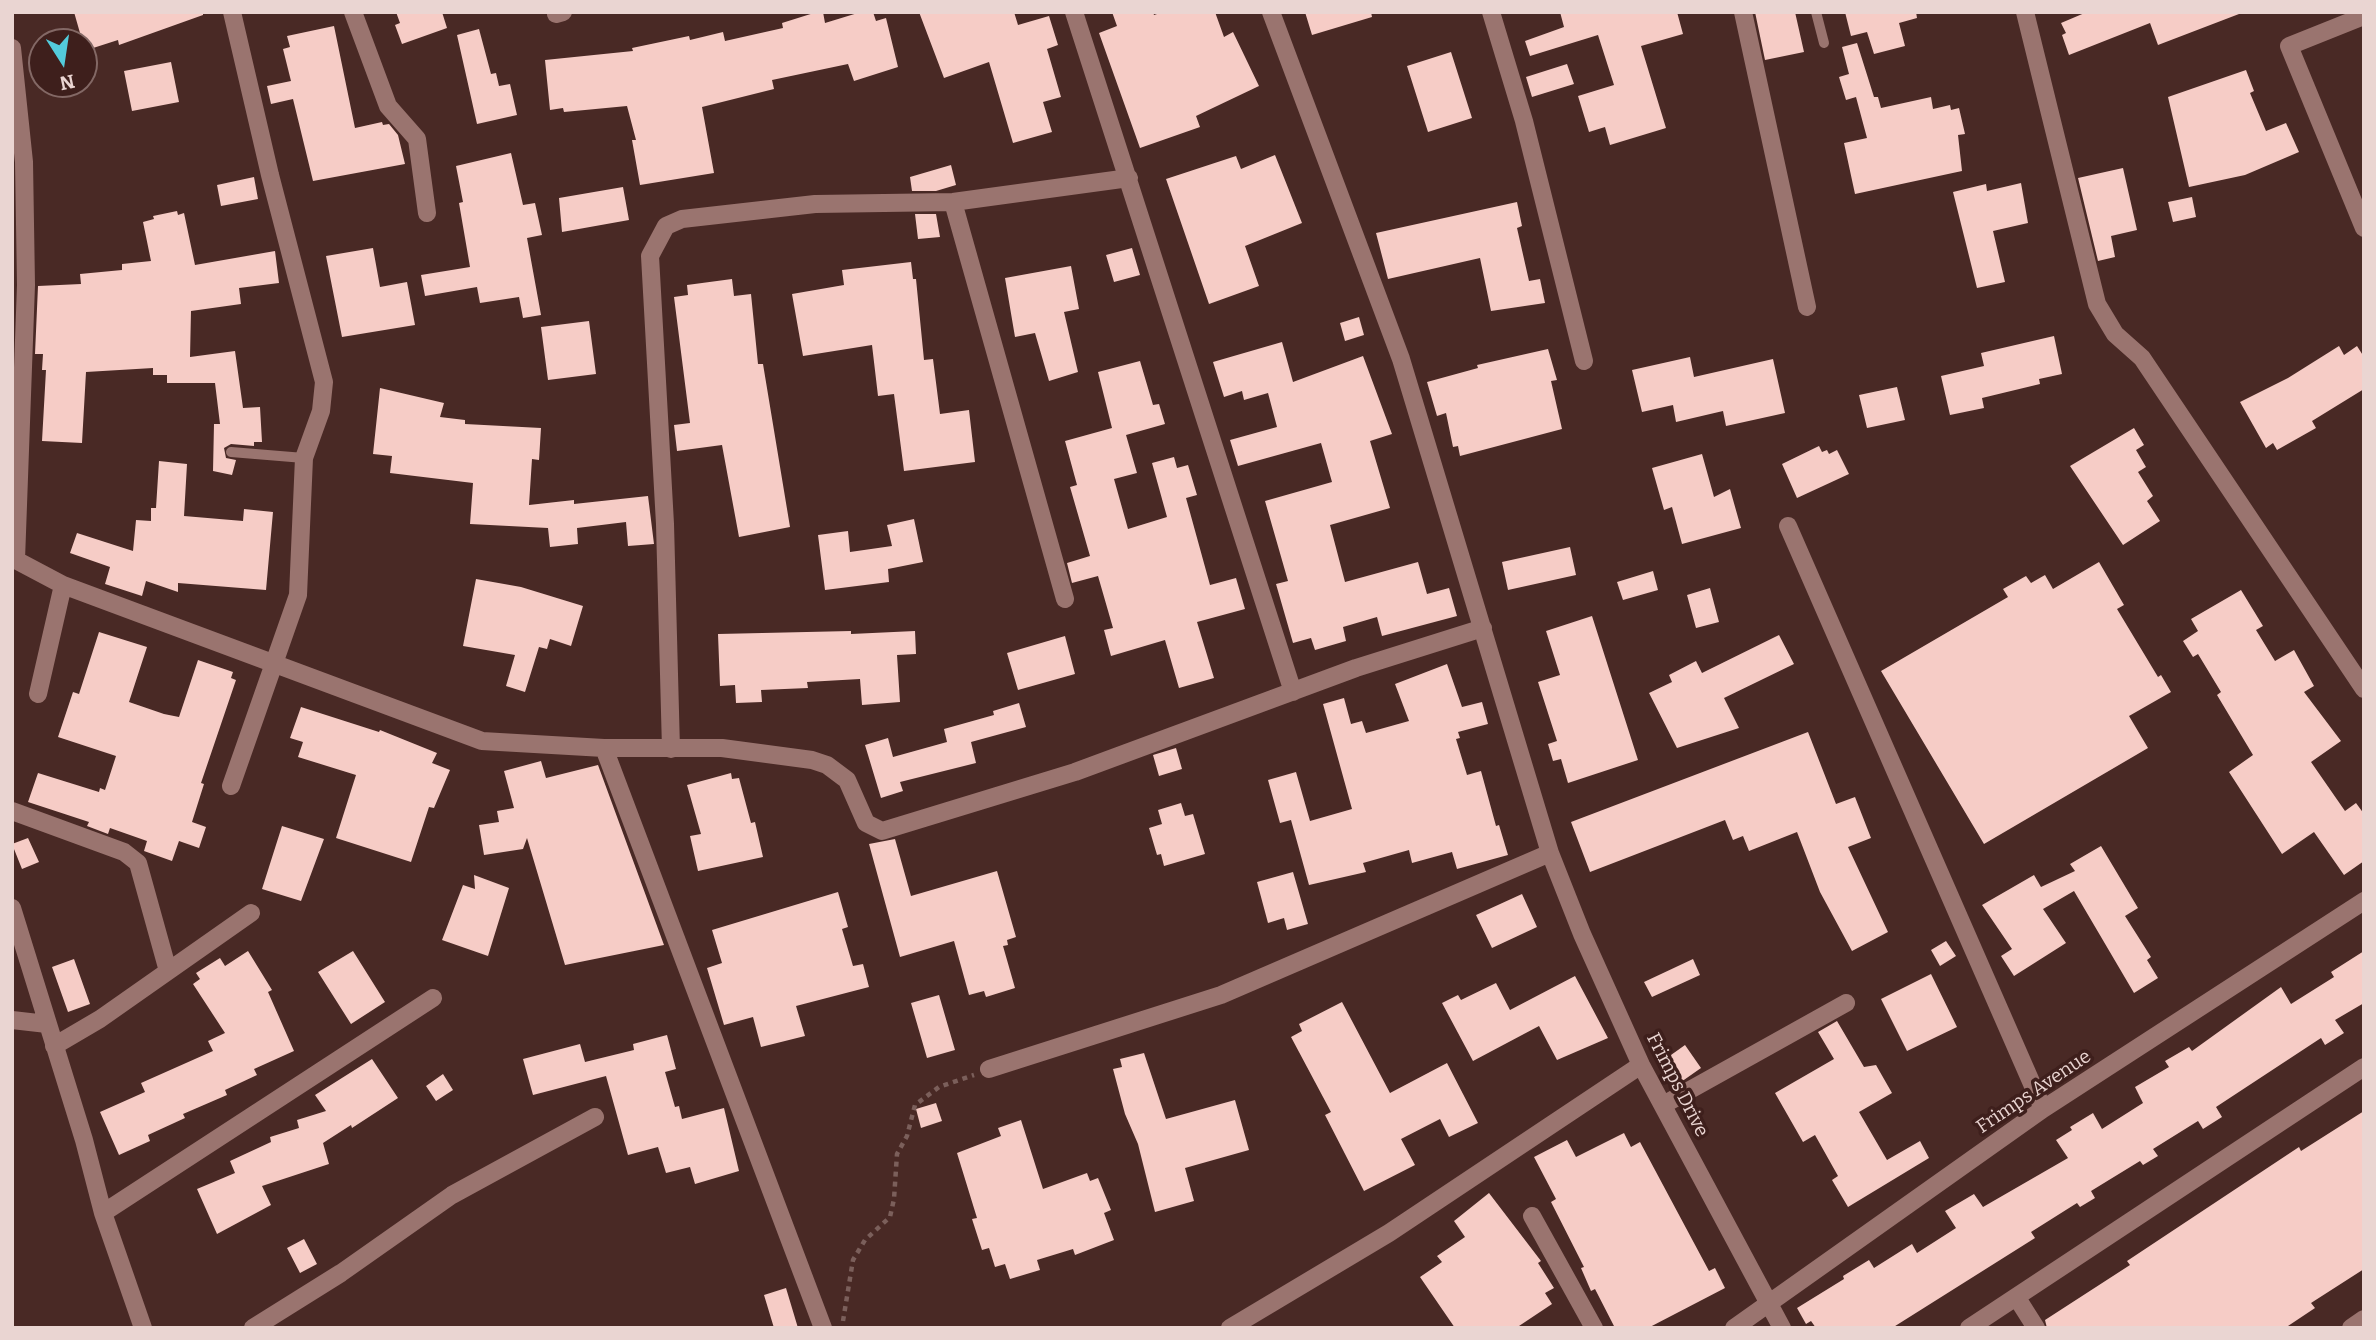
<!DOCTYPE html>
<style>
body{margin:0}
#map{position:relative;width:2376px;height:1340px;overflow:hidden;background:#492925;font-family:Bitter,serif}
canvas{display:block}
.frame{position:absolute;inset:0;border:14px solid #ead5d2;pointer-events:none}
.north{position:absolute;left:28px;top:28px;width:70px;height:70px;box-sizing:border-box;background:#3e1f1c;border:2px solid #836865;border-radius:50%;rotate:168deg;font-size:19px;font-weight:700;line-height:28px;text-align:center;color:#ead5d2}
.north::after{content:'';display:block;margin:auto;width:24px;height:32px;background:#53cbdb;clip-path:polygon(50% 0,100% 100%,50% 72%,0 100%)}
</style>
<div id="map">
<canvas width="2376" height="1340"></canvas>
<div class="frame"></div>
<div class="north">N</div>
</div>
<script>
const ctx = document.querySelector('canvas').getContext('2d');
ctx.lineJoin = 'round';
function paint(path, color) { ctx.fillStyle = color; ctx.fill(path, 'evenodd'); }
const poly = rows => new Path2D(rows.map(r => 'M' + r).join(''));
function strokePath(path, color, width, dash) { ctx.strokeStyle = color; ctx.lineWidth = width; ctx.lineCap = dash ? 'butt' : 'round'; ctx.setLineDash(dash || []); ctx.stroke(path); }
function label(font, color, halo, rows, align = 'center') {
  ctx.font = font + ' Bitter,serif'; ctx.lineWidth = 7; ctx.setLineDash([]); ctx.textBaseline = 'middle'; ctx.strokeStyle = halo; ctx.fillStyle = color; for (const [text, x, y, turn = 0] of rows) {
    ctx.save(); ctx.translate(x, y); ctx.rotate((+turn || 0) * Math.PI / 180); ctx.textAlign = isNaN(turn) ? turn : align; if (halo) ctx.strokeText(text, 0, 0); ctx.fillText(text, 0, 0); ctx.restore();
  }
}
paint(poly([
 [74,12,203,12,203,15,119,45,118,40,90,49,86,39,82,40],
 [396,12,442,12,447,28,402,44,395,25,400,23],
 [817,12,823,12,825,23,861,12,873,12,876,21,886,18,898,67,854,81,848,64,772,80,774,89,702,107,714,173,640,185,632,140,636,140,627,106,564,112,563,108,550,110,545,60,633,51,632,48,689,36,690,40,723,32,725,41,783,28,782,23],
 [919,12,1014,12,1018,25,1049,16,1058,45,1047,49,1061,97,1043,102,1052,132,1013,143,989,62,944,78],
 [1112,12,1153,12,1154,15,1163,12,1215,12,1224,37,1233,32,1259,86,1196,116,1200,127,1140,148,1099,33,1117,26],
 [1305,12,1371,12,1372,17,1312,35],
 [1560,12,1677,12,1683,34,1641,46,1666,128,1610,145,1605,127,1589,132,1578,96,1614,85,1598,35,1530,56,1525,41,1564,27],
 [1755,12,1795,12,1804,52,1765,60],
 [1845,12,1916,12,1917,18,1899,23,1905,46,1874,54,1867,32,1851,36],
 [2087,12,2238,12,2239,14,2158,45,2150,23,2069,55,2062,35,2066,33,2061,23],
 [334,26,355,128,382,122,383,125,389,124,398,135,405,164,313,181,293,99,271,104,267,86,291,81,283,49,290,47,287,36],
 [479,29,491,74,496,73,499,86,510,84,517,115,477,124,457,35],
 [1857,43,1874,97,1878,97,1881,108,1931,97,1933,109,1950,105,1951,110,1959,108,1965,134,1958,135,1962,171,1855,194,1844,143,1867,138,1856,97,1846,100,1839,77,1849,74,1842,47],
 [1451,52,1472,118,1428,132,1407,66],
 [171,62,179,102,132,111,124,71],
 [1567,64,1574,84,1532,97,1526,77],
 [2246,70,2254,91,2250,93,2266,131,2286,123,2299,152,2245,175,2189,187,2168,97],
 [511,153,523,205,535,203,542,235,527,238,541,315,523,318,519,297,480,303,477,287,425,296,421,275,470,267,459,203,463,202,456,166],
 [1275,155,1302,223,1245,246,1259,286,1209,304,1166,179,1236,156,1241,169],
 [951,165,956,185,936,191,912,191,910,177],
 [2123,168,2137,230,2111,236,2115,257,2098,261,2078,178],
 [254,177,258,199,221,206,217,185],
 [2021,183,2028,223,1993,231,2005,282,1977,288,1953,192,1986,184,1987,191],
 [623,187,629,220,562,232,559,198],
 [2192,197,2196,217,2173,222,2168,202],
 [1517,202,1522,226,1517,228,1529,281,1540,279,1545,303,1491,311,1480,258,1388,279,1376,233],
 [177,211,178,215,184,213,195,265,275,251,279,283,239,288,241,304,191,311,190,357,235,351,243,408,260,407,262,442,254,442,254,446,231,444,224,448,226,458,236,460,232,475,213,471,214,424,220,424,215,383,167,383,167,375,153,375,153,368,86,372,82,443,42,441,46,370,42,370,43,354,35,354,38,286,81,284,80,274,122,270,122,264,151,261,143,222,154,219,153,216],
 [915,214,936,214,940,237,918,239],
 [373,248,380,287,407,282,415,325,342,337,326,256],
 [1132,248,1140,275,1114,282,1106,255],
 [911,262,913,279,916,279,924,360,933,359,940,414,969,410,975,462,904,471,894,394,878,396,872,345,803,356,792,294,844,285,842,270],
 [1071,266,1079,309,1064,312,1078,372,1049,381,1035,333,1015,337,1005,278],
 [732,279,734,296,751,294,758,364,763,364,790,527,739,537,722,445,677,451,674,425,690,423,674,297,688,295,687,285],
 [1359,317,1364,335,1345,341,1340,323],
 [589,321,596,374,548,380,541,327],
 [2054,336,2062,374,2039,379,2040,384,1982,398,1984,408,1950,415,1941,376,1984,366,1981,353],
 [1282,342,1293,382,1363,356,1392,434,1370,441,1390,508,1330,525,1345,582,1418,562,1427,594,1449,588,1457,616,1382,636,1377,617,1343,627,1346,641,1315,650,1311,638,1293,643,1276,584,1288,581,1265,501,1332,482,1321,443,1238,466,1230,440,1277,427,1268,393,1244,400,1242,391,1224,397,1213,362],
 [2339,346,2344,355,2357,346,2364,357,2364,389,2312,421,2316,428,2277,450,2273,443,2266,448,2240,402,2288,378],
 [1548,349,1557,380,1551,381,1562,429,1460,456,1458,446,1453,447,1446,413,1437,416,1427,382,1478,368,1477,365],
 [1690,357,1694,377,1773,359,1785,413,1726,426,1723,411,1676,422,1673,405,1642,412,1632,370],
 [1140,361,1153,405,1159,404,1165,424,1126,435,1137,473,1114,479,1128,529,1167,517,1152,463,1174,457,1177,468,1188,465,1197,495,1186,498,1210,585,1236,578,1245,609,1197,622,1214,678,1179,688,1165,640,1111,656,1104,630,1113,628,1098,576,1072,583,1067,563,1090,556,1070,487,1077,485,1065,441,1112,428,1098,372],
 [1897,387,1905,420,1867,428,1859,395],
 [380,388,444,403,440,417,465,420,465,424,541,428,539,460,532,459,529,505,574,500,574,504,648,496,654,544,628,546,626,522,577,528,578,544,550,547,548,528,470,524,473,483,390,473,392,456,373,454],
 [2134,428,2144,445,2136,450,2146,467,2138,472,2153,496,2147,501,2160,521,2123,545,2070,466],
 [1819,446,1822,452,1827,450,1829,454,1837,450,1849,474,1797,498,1782,464],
 [1702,454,1714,497,1730,489,1741,528,1682,544,1672,507,1664,510,1652,468],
 [159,461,187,464,184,516,243,521,244,509,273,512,266,590,178,583,178,592,146,581,142,596,105,584,110,567,70,553,77,533,133,551,136,520,151,521,151,508,156,508],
 [914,519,923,562,888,569,889,582,825,590,818,535,848,531,850,552,892,546,887,525],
 [1570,547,1576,575,1508,590,1502,562],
 [2099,562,2124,605,2117,609,2158,677,2161,675,2171,692,2129,716,2148,748,1984,844,1881,671,2008,597,2003,589,2026,576,2031,583,2045,575,2053,589],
 [1653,571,1658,590,1623,600,1617,582],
 [476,579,521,587,583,606,571,646,550,639,547,649,539,647,525,692,506,686,515,655,463,646],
 [1710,588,1719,622,1696,628,1687,595],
 [2241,590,2263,626,2256,630,2275,661,2294,650,2314,686,2304,692,2341,741,2311,762,2345,811,2356,803,2364,814,2364,861,2344,875,2314,832,2282,854,2229,772,2253,755,2217,695,2221,692,2198,654,2193,657,2183,641,2198,631,2191,619],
 [1592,616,1638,760,1568,783,1561,759,1553,761,1548,744,1557,741,1538,682,1560,675,1546,631],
 [851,631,851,634,915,631,916,654,897,655,900,702,862,705,860,679,807,682,808,688,761,690,762,702,736,703,735,685,720,686,718,634],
 [99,632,147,647,129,702,164,714,179,717,198,660,233,672,231,678,236,680,201,783,204,784,192,822,206,827,199,848,179,841,172,861,144,851,147,841,110,828,108,834,87,826,89,822,28,802,38,773,99,792,100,788,105,790,116,756,58,737,73,692,79,694],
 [1779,635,1794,664,1724,698,1739,728,1677,748,1649,693,1672,682,1669,675,1696,661,1702,673],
 [1065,636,1075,674,1018,690,1007,653],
 [1447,664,1462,707,1482,702,1488,724,1458,732,1460,738,1456,739,1467,775,1481,771,1496,826,1499,825,1508,855,1457,869,1452,852,1412,863,1409,850,1363,863,1366,872,1309,885,1291,820,1280,823,1268,780,1296,772,1310,821,1352,809,1323,704,1344,698,1351,724,1362,721,1366,733,1409,721,1395,684],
 [1019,703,1026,727,971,742,976,763,900,782,903,791,881,798,865,745,888,738,893,757,947,742,944,729,994,715,993,711],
 [301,707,379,732,380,730,437,753,432,763,450,770,434,808,429,807,411,862,336,838,356,775,298,757,303,742,290,738],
 [1808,732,1836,804,1855,797,1871,838,1848,847,1888,932,1852,951,1820,892,1797,832,1749,851,1743,836,1733,840,1725,820,1590,872,1571,822],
 [1176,748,1182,769,1159,776,1153,755],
 [541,761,546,778,598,765,664,945,565,965,527,838,523,849,484,855,479,825,499,822,497,811,514,808,504,771],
 [731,773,732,779,739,778,751,823,755,822,763,857,698,871,690,836,701,834,687,785],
 [1181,803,1185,816,1193,814,1205,854,1164,866,1161,854,1157,855,1149,828,1162,824,1158,810],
 [282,826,324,839,301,901,262,889],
 [28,838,39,862,22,869,12,844],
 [895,839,911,896,997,871,1016,937,1007,940,1008,945,1003,946,1015,988,986,997,984,991,969,995,954,941,900,957,869,844],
 [2101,846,2138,908,2125,916,2151,957,2147,960,2158,978,2134,993,2074,891,2043,909,2066,943,2014,976,2001,956,2012,949,1982,905,2034,875,2041,887,2075,871,2070,864],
 [1293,872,1308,924,1287,930,1284,918,1268,923,1257,882],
 [474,875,509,888,488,956,442,940,463,885,475,889],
 [838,892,848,927,842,929,853,966,863,964,869,987,796,1006,805,1036,761,1047,753,1017,724,1025,707,968,722,963,712,930],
 [1522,894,1537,927,1492,948,1476,915],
 [1946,941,1956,956,1940,966,1931,950],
 [248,951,272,990,268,992,294,1051,254,1069,257,1075,225,1090,227,1095,183,1114,185,1118,148,1135,150,1141,119,1155,100,1112,145,1092,141,1083,213,1051,208,1041,225,1033,193,984,200,979,196,973,220,958,225,966],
 [353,951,385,1002,351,1024,318,972],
 [2364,951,2364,1003,2335,1020,2344,1033,2325,1045,2321,1038,2216,1107,2222,1117,2203,1129,2198,1121,2153,1149,2158,1156,2143,1165,2140,1161,2091,1191,2095,1198,2080,1207,2077,1203,2031,1232,2035,1238,1892,1328,1816,1328,1811,1321,1806,1324,1797,1308,1844,1279,1843,1276,1869,1260,1874,1268,1912,1244,1917,1253,1956,1228,1945,1211,1974,1194,1983,1207,2068,1158,2056,1140,2072,1130,2070,1127,2093,1113,2102,1129,2143,1103,2135,1087,2169,1067,2165,1061,2189,1047,2192,1051,2281,987,2291,1004,2334,977,2331,972],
 [74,959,90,1004,68,1012,52,967],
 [1693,959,1700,975,1652,997,1644,982],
 [1931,974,1957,1027,1907,1051,1881,999],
 [1575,976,1608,1038,1557,1060,1539,1026,1473,1061,1442,1003,1458,995,1461,1000,1496,983,1510,1010],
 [939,995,955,1050,927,1058,911,1003],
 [1342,1002,1390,1093,1447,1063,1478,1123,1449,1137,1440,1119,1401,1139,1415,1165,1364,1191,1325,1115,1331,1112,1291,1037,1302,1031,1299,1024],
 [1837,1021,1864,1067,1876,1065,1892,1093,1859,1112,1887,1160,1920,1141,1929,1158,1848,1207,1832,1180,1838,1176,1815,1135,1803,1142,1775,1093,1834,1059,1818,1032],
 [667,1035,676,1069,665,1072,675,1107,679,1106,682,1119,724,1108,739,1171,695,1184,690,1167,666,1173,658,1147,628,1155,606,1076,533,1095,523,1059,580,1044,585,1062,634,1050,633,1044],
 [1685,1045,1701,1068,1681,1082,1664,1060],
 [1144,1053,1166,1119,1235,1100,1249,1150,1185,1168,1194,1201,1155,1212,1138,1144,1125,1114,1113,1069,1122,1067,1120,1059],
 [372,1059,398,1098,352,1128,351,1125,323,1143,329,1164,262,1186,271,1205,217,1234,197,1189,235,1173,230,1161,271,1142,270,1137,299,1128,297,1120,326,1111,315,1095],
 [443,1074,453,1090,436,1101,426,1086],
 [936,1103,942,1121,921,1128,916,1109],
 [2364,1111,2364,1269,2311,1303,2315,1308,2285,1328,2047,1328,2045,1320,2130,1265,2127,1261,2299,1147,2301,1151],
 [1021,1120,1043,1189,1087,1173,1090,1181,1098,1178,1111,1210,1104,1213,1114,1240,1075,1255,1073,1249,1037,1260,1040,1270,1010,1279,1005,1264,995,1267,989,1248,982,1250,972,1219,977,1218,957,1153,1001,1136,998,1128],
 [1624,1133,1631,1147,1640,1142,1709,1271,1715,1268,1725,1288,1648,1328,1615,1328,1595,1289,1591,1291,1581,1268,1584,1267,1551,1202,1556,1199,1534,1157,1567,1140,1576,1157],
 [1489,1193,1541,1261,1538,1263,1554,1288,1545,1293,1552,1304,1516,1328,1455,1328,1420,1277,1442,1262,1437,1256,1465,1237,1454,1221],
 [304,1239,317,1264,300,1273,287,1248],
 [786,1288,798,1328,774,1328,764,1295]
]), '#f6ccc6');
strokePath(poly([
 [843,1321,853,1260,865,1240,890,1217,894,1199,897,1154,907,1136,915,1105,939,1087,974,1075]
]), '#7b5f5b', 4.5, [5, 5]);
strokePath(poly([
 [1816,12,1824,43],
 [231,452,304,458]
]), '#9a746f', 10);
strokePath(poly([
 [353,12,388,106,417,139,427,213],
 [1074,12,1293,692],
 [1271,12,1401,359,1550,853,1582,934,1641,1065,1782,1328],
 [1491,12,1524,121,1584,361],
 [1743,12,1807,307],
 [2025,12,2097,304,2115,334,2142,358,2364,689],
 [556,14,563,12],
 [2364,16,2289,46,2364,228],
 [12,48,24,162,26,285,16,560],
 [953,202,1065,599],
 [1788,526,2043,1109],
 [12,558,63,585,482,741,604,748,722,748,812,760,827,765,847,780,866,823,882,831,1075,772,1356,668,1483,628],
 [38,694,63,585],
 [604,748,823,1328],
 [671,749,665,524,650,256,666,226,682,219,815,204,953,202,1129,178],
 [231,786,298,595,304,458,321,411,324,382,270,175,232,12],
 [12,811,124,852,138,863,168,971],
 [12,908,84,1140,103,1213,143,1328],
 [12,1020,47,1024],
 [54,1046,100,1019,251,913],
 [989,1069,1221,995,1550,853],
 [1663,1105,1846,1003],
 [103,1213,433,998],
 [1532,1216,1594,1328],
 [2017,1298,2036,1328],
 [253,1328,341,1273,452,1195,595,1117],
 [1230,1328,1389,1233,1641,1065],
 [1734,1328,2043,1109,2364,901],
 [1969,1328,2364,1067],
 [2351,1328,2364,1319]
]), '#9a746f', 18);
label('19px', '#ead5d2', '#3e1f1c', [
 ["Frimps Drive",1677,1085,63],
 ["Frimps Avenue",2034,1092,-34]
]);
</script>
